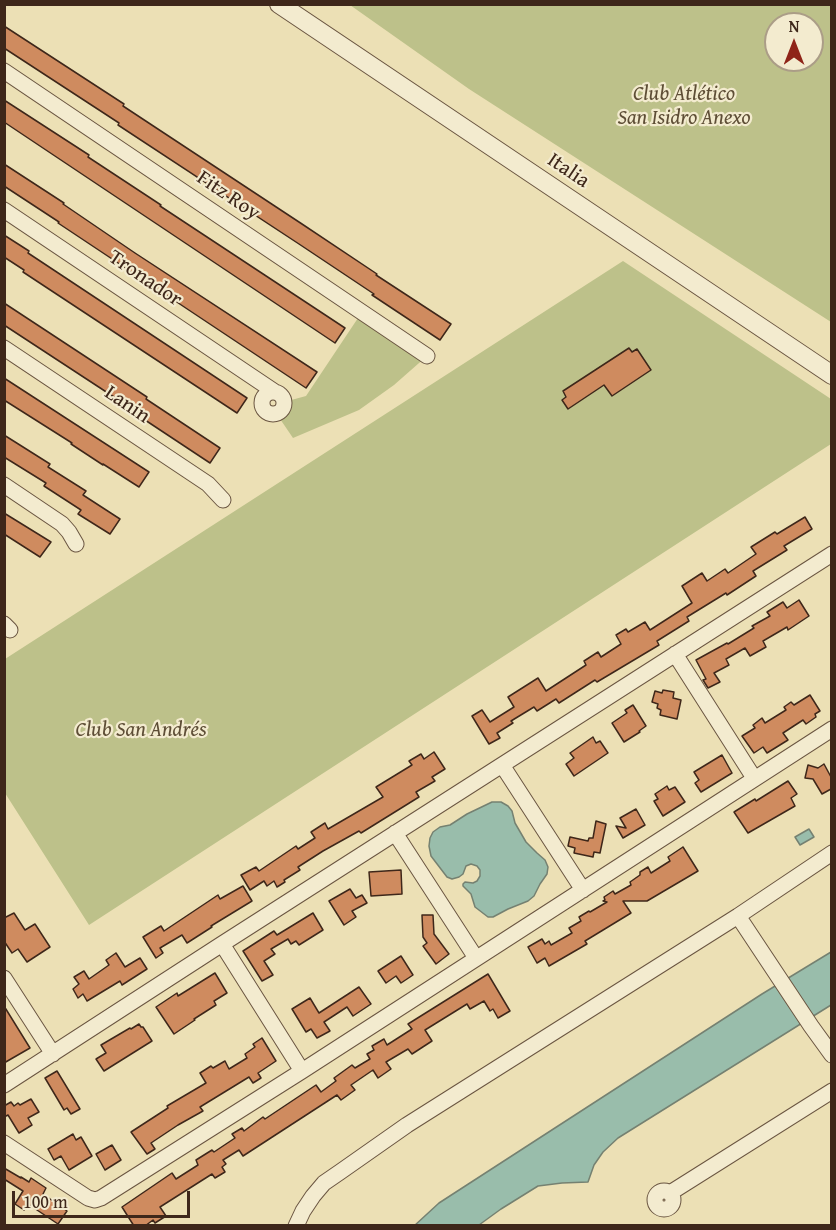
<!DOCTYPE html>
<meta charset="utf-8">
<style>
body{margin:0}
#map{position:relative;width:836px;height:1230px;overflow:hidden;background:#ece0b5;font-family:"Gentium Book Plus",serif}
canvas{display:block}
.frame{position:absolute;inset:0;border:6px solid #3e271a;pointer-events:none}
.north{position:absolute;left:764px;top:12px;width:60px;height:60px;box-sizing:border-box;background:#f3ebcf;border:2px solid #ab9d87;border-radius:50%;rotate:0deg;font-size:16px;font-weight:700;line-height:24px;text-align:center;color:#3e271a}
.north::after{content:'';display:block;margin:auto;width:21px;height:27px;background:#8f2418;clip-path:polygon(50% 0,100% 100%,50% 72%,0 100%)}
.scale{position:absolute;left:12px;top:1191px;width:178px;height:27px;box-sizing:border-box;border:3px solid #3e271a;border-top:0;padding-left:8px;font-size:18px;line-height:21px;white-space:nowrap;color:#3e271a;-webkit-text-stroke:4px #f3ebcf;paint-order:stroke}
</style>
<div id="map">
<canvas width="836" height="1230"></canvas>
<div class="frame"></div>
<div class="north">N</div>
<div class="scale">100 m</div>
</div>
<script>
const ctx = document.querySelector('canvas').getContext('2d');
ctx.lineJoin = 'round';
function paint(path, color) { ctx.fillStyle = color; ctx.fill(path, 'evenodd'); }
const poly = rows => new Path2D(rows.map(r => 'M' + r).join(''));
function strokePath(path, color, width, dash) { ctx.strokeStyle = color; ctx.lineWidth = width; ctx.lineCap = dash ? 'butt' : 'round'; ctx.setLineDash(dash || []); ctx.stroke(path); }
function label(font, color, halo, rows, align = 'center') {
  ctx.font = font + ' "Gentium Book Plus",serif'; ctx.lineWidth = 4.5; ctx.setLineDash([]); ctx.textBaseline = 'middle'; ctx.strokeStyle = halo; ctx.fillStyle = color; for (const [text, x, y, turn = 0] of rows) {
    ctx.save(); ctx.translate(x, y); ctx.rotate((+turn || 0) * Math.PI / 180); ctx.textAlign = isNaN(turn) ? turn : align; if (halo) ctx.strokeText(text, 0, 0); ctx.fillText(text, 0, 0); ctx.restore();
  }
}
paint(poly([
 [350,5,831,5,831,322,469,89],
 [776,24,812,24,812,60,776,60],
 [623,261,831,399,831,444,89,925,5,793,5,659],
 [362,312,427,356,394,385,359,410,293,438,276,413,282,409,284,402,306,396]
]), '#bdc18a');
const water = poly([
 [492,802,501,802,508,806,512,811,515,823,526,842,537,853,545,860,548,867,547,874,540,884,534,896,528,901,508,909,493,917,488,917,475,907,471,894,463,886,463,884,465,882,473,883,477,881,480,876,480,870,477,866,471,864,466,866,463,874,459,877,452,879,447,877,431,856,429,846,430,838,433,832,440,827,450,825,467,814,492,802],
 [809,829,814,837,800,845,795,837,809,829],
 [831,952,831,1005,618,1138,603,1152,594,1165,588,1182,562,1183,538,1186,501,1209,479,1225,414,1226,439,1203,762,994,831,952]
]);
paint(water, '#99bdab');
strokePath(water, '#758171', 1.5);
const building = poly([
 [4,26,124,104,123,106,302,224,377,274,376,275,451,324,440,340,372,295,374,294,299,244,118,125,119,123,4,48,4,26],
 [4,100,89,155,88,157,161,205,160,206,345,328,335,343,4,122,4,100],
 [4,164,64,203,63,204,135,253,317,372,306,388,58,223,59,222,4,186,4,164],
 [4,235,29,251,28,253,247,398,237,413,23,272,24,270,4,257,4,235],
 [4,303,147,397,146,399,220,448,210,463,142,418,143,416,4,325,4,303],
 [629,348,632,352,637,349,651,370,612,396,604,385,568,409,562,400,566,397,563,391,629,348],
 [4,378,149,472,139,487,103,464,103,465,71,444,72,443,4,400,4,378],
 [4,435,50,464,48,467,86,491,83,495,120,519,110,534,78,514,81,510,44,486,46,483,4,457,4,435],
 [4,513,51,542,40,557,4,534,4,513],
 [805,517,812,529,784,546,787,550,753,571,756,576,727,595,726,593,687,617,689,621,657,641,659,645,597,682,595,680,559,703,556,699,537,711,534,707,511,721,513,723,497,733,500,738,489,744,472,716,482,710,490,722,514,707,508,697,538,678,546,691,586,665,584,661,598,652,601,657,621,644,616,635,626,629,628,632,645,622,650,630,692,603,682,586,702,573,707,581,725,569,728,573,756,554,751,547,775,532,777,534,805,517],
 [799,600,809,616,788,630,787,627,763,641,766,647,750,656,745,648,726,659,729,665,714,673,720,682,708,688,703,680,706,679,696,660,727,643,728,644,754,628,752,626,770,616,767,612,783,602,787,608,799,600],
 [663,690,674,692,673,698,681,700,677,719,660,715,661,710,657,708,658,704,652,702,655,691,662,693,663,690],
 [810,695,820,711,815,714,816,717,806,724,803,720,783,733,788,740,767,753,763,747,754,753,742,736,755,728,753,725,762,718,765,723,786,710,784,707,791,702,794,705,810,695],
 [633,705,646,726,639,731,640,732,624,742,612,723,627,713,625,710,633,705],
 [593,737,596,743,600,741,608,753,574,776,566,764,574,758,570,753,593,737],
 [434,752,445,769,432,777,435,781,416,792,419,797,361,833,359,831,323,851,298,867,300,870,284,880,285,882,277,887,274,881,267,886,264,881,250,890,241,875,256,867,259,871,296,846,298,849,315,838,311,832,325,823,328,829,383,797,376,787,412,765,409,761,421,754,424,759,434,752],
 [722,755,732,773,701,792,695,783,699,780,694,772,722,755],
 [824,764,831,777,831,789,822,794,813,779,805,778,808,765,818,768,824,764],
 [788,781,797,794,791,798,795,806,748,833,734,812,755,799,756,801,788,781],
 [667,786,669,790,675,787,685,802,663,816,654,801,658,799,655,794,667,786],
 [636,809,645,825,623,838,616,826,626,828,620,818,636,809],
 [596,821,606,824,600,853,594,852,593,857,574,853,575,848,568,846,570,837,588,841,589,838,593,838,596,821],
 [683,847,698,871,647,901,623,901,631,913,585,941,587,944,549,966,545,958,537,963,528,947,542,939,545,944,549,941,551,945,572,933,569,928,581,921,579,917,589,911,590,912,607,902,603,901,605,900,604,897,613,891,615,894,631,885,630,882,640,875,640,872,648,867,651,873,670,861,668,857,683,847],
 [401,870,402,894,371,896,369,872,401,870],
 [243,886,252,901,211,926,212,927,187,943,182,935,160,948,163,953,156,958,143,937,161,926,164,931,218,895,220,899,243,886],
 [350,889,356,898,362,895,367,903,352,911,356,917,344,925,329,901,350,889],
 [14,913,25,930,35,924,50,947,27,962,18,949,12,953,4,941,4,918,14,913],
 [313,913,323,930,299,945,296,941,291,944,288,939,271,949,275,954,264,961,273,975,262,981,243,951,274,931,277,935,313,913],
 [422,915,433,915,434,934,449,954,436,964,423,946,427,943,423,937,422,915],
 [116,953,125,967,140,958,147,969,122,985,120,981,87,1001,83,994,78,998,73,989,79,984,74,977,84,971,89,979,109,965,106,960,116,953],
 [401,956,413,975,401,983,396,976,386,983,378,971,401,956],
 [215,973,227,993,214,1001,216,1005,194,1019,195,1020,174,1034,156,1007,177,993,178,996,215,973],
 [488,974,510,1011,498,1018,493,1009,490,1011,484,1001,470,1009,467,1004,425,1030,432,1041,412,1054,408,1049,386,1062,391,1069,378,1078,373,1070,351,1085,355,1090,341,1100,337,1095,243,1156,239,1150,223,1160,226,1164,222,1167,225,1172,215,1178,212,1174,160,1207,166,1216,155,1223,153,1220,145,1226,134,1226,122,1207,172,1173,176,1179,198,1165,196,1160,212,1150,214,1152,235,1138,232,1134,242,1128,244,1131,263,1117,265,1119,316,1085,321,1092,336,1081,334,1078,352,1065,355,1068,370,1059,367,1054,374,1050,372,1046,384,1039,387,1045,412,1029,408,1024,488,974],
 [359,987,371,1004,353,1016,347,1007,324,1022,330,1031,317,1038,311,1029,306,1032,292,1009,310,998,319,1013,359,987],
 [4,1006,30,1048,4,1063,4,1006],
 [139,1024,141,1027,143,1027,152,1041,104,1071,96,1059,106,1053,101,1045,130,1028,131,1029,139,1024],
 [262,1038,276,1061,258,1073,261,1078,253,1083,249,1077,200,1107,203,1111,178,1125,151,1143,155,1149,147,1154,131,1132,168,1108,167,1106,206,1083,200,1073,211,1066,213,1068,225,1061,229,1069,247,1058,245,1054,255,1047,253,1044,262,1038],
 [57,1071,80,1109,71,1114,67,1108,64,1110,45,1078,57,1071],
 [31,1099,39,1112,28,1118,32,1125,19,1133,8,1115,4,1117,4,1106,11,1102,14,1106,18,1103,20,1105,31,1099],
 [73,1134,76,1140,81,1137,92,1156,69,1170,61,1156,54,1160,48,1149,73,1134],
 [112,1145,121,1160,105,1170,96,1154,112,1145],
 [4,1168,21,1178,21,1177,29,1182,31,1178,46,1188,43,1194,67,1211,58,1224,28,1204,24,1210,15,1204,23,1191,4,1179,4,1168]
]);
paint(building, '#cf8b5f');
strokePath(building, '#3e271a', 1.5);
const minor = poly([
 [4,71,427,356],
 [4,210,275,392],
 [4,348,208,484,223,500],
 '262 403a11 11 0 1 1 22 0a11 11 0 1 1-22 0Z',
 [4,485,62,524,69,532,76,544],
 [4,624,10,630],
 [675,654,754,778],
 [502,765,583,890],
 [395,833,476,958],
 [738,916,811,1026,832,1055],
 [222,944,302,1071],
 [4,978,53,1054],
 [4,1085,222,944,832,554],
 [4,1143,88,1198,95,1200,101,1198,302,1071,832,729],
 '655 1200a9 9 0 1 1 18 0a9 9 0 1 1-18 0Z',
 [670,1193,832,1091],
 [296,1226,303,1211,313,1196,324,1183,340,1172,407,1125,738,916,832,853]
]);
const tertiary = poly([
 [279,4,832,375]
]);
strokePath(minor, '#6a5541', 17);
strokePath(tertiary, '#6a5541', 20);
strokePath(minor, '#f3ebcf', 15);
strokePath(tertiary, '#f3ebcf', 18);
label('italic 21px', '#5e4e36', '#f3ebcf', [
 ["Club Atlético",684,95],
 ["San Isidro Anexo",684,119],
 ["Club San Andrés",141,731]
]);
label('21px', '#3e271a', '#f3ebcf', [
 ["Italia",568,171,34],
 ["Fitz Roy",228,196,34],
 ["Tronador",145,279,34],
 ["Lanin",127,405,34]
]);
</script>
